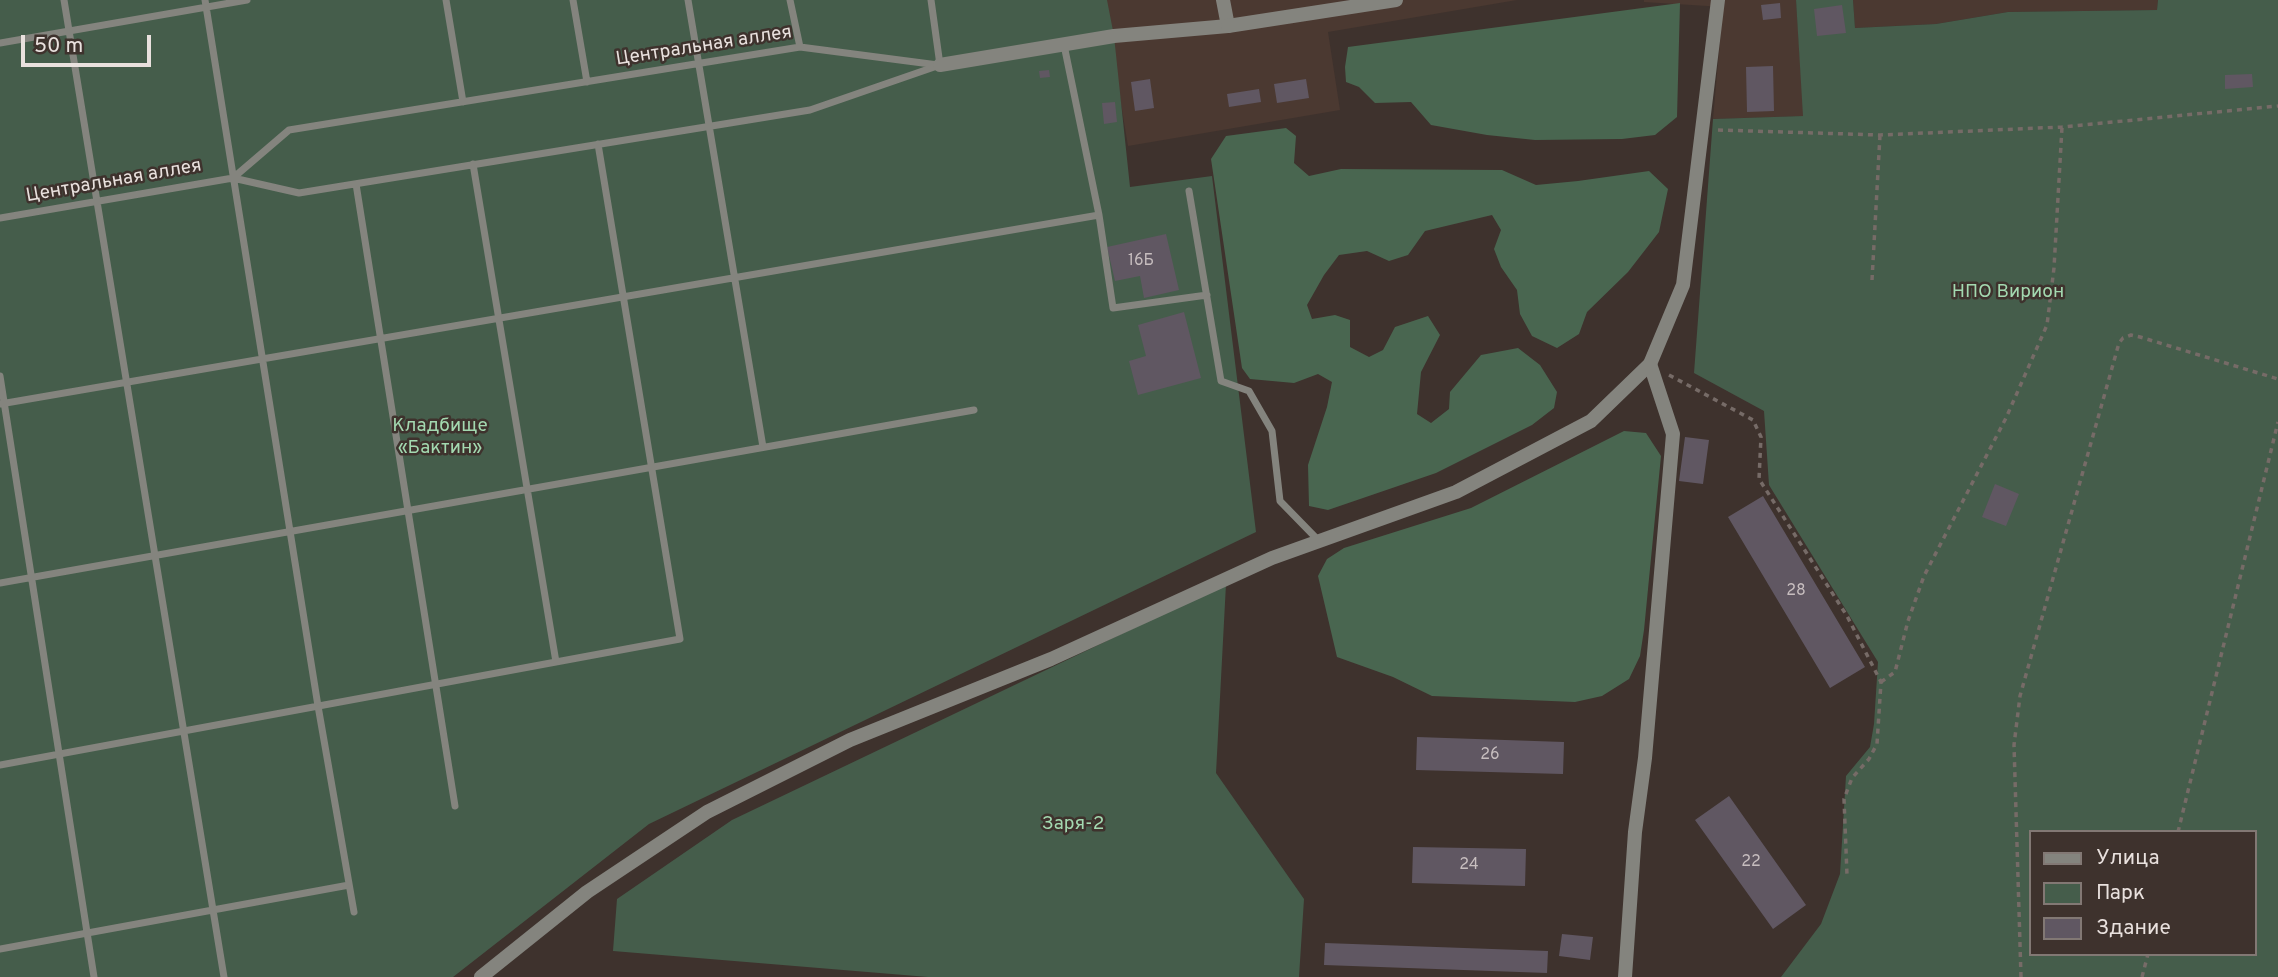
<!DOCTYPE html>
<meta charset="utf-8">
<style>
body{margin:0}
#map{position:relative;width:2278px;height:977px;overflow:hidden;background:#3e322d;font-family:Overpass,sans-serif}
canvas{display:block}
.legend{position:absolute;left:2029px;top:830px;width:228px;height:126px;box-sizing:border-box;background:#3e322d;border:2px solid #827874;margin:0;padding:9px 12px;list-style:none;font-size:21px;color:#e9e1de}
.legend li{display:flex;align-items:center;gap:14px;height:35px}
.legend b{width:35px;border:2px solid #827874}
.scale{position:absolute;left:21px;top:35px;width:130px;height:32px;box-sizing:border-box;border:4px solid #e9e1de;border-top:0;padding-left:9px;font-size:21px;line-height:24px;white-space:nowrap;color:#e9e1de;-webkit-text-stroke:5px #3e322d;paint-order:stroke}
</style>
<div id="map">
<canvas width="2278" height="977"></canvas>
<ul class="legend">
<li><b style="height:9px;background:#84847e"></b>Улица</li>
<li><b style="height:19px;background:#455d4b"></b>Парк</li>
<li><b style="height:19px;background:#605762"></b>Здание</li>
</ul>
<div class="scale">50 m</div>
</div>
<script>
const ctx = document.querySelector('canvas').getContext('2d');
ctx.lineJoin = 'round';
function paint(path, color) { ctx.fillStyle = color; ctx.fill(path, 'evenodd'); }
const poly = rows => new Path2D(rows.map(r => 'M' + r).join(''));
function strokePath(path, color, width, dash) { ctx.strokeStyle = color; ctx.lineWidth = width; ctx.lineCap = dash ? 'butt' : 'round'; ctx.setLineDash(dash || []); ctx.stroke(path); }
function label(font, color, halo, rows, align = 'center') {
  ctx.font = font + ' Overpass,sans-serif'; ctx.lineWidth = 5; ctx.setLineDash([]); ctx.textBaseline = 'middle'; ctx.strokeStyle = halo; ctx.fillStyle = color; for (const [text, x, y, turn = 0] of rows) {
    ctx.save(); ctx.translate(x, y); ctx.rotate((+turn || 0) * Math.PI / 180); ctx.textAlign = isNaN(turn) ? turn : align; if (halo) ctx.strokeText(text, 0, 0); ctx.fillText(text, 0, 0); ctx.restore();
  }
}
paint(poly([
 [1104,0,1517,0,1328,32,1340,110,1128,146],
 [1644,0,1796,0,1804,116,1713,119,1723,7,1644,2],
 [1853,0,2158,0,2157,10,2008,12,1936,24,1855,28]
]), '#4b3931');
paint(poly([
 [0,0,1107,0,1114,36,1130,187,1212,176,1256,532,649,824,453,977,0,977],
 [1796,0,1853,0,1855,28,1936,24,2008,12,2157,10,2158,0,2278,0,2278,977,1781,977,1821,924,1840,874,1846,776,1870,747,1874,724,1878,662,1769,485,1764,411,1694,373,1713,119,1803,116],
 [2031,832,2255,832,2255,954,2031,954],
 [1226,584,1216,773,1304,899,1299,977,928,977,613,951,617,899,732,820]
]), '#455d4b');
paint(poly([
 [1680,3,1677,117,1655,135,1622,139,1535,140,1487,135,1431,125,1411,102,1375,103,1359,87,1346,82,1345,67,1348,47],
 [1286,128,1296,136,1294,163,1309,176,1341,169,1502,170,1536,185,1578,181,1649,171,1668,189,1659,232,1628,272,1587,312,1579,334,1557,348,1532,336,1520,314,1517,290,1501,267,1494,249,1501,230,1492,215,1425,231,1408,255,1389,261,1367,251,1339,255,1324,275,1307,305,1312,319,1335,315,1350,320,1350,347,1369,357,1383,350,1395,327,1428,316,1440,335,1421,372,1417,414,1431,423,1449,409,1450,392,1481,355,1518,348,1540,365,1557,392,1554,408,1532,425,1436,473,1328,510,1309,506,1308,465,1327,407,1332,382,1318,374,1294,383,1250,379,1242,368,1211,159,1226,136],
 [1624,431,1646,433,1661,456,1644,630,1640,656,1629,679,1602,696,1575,702,1432,696,1393,677,1337,657,1318,576,1327,559,1344,548,1471,508]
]), '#496650');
paint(poly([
 [1780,3,1781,18,1763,20,1761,5],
 [1842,5,1846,33,1817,36,1814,9],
 [1773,66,1774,111,1747,112,1746,67],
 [1049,70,1050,77,1040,78,1039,71],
 [2252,74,2253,87,2225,89,2225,75],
 [1150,79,1154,108,1135,111,1131,82],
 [1306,79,1309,98,1277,103,1274,84],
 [1259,89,1261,102,1229,107,1227,94],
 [1115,102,1117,122,1104,124,1102,103],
 [1166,234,1179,290,1144,298,1140,276,1115,281,1107,247],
 [1184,312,1201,378,1138,395,1129,361,1146,356,1138,325],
 [1685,437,1709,440,1703,484,1679,481],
 [1995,484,2019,494,2006,526,1982,517],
 [1763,496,1865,667,1830,688,1728,517],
 [1417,737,1564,742,1563,774,1416,770],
 [1729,796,1806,905,1773,929,1695,820],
 [1413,847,1526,849,1525,886,1412,883],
 [1562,934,1593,937,1590,960,1559,956],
 [1325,943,1548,951,1547,973,1324,965]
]), '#605762');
strokePath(poly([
 [1718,130,1880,135,2062,127,2278,106],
 [1872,280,1880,135],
 [1669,375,1753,420,1761,437,1759,479,1847,616,1881,682,1877,744,1869,759,1852,778,1844,799,1847,875],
 [1881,682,1895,672,1908,621,1924,576,2006,418,2047,325,2054,268,2062,127],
 [2178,832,2278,422],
 [2021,977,2014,745,2020,696,2119,343,2123,338,2131,335,2140,337,2278,379],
 [2142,977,2148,954]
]), '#766b67', 3.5, [5, 5]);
strokePath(poly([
 [64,0,224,977],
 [205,0,318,706,354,912],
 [446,0,463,102],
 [573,0,587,82],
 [688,0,763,447],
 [790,0,800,47],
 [931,0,940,65],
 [0,43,247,0],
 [1064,45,1099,215,1113,308,1207,295],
 [473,164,556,662],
 [233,178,289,130,800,47,938,65],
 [356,184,455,806],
 [1189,191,1221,381,1249,391,1272,431,1280,501,1319,541],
 [0,218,233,178,299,193,810,110,940,65],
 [0,376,94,977],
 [0,404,1099,215],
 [0,583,974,410],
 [0,765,680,639,598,144],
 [0,949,349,885]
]), '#84847e', 7);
strokePath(poly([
 [940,65,1114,36,1228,26,1223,0],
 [1625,977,1635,832,1645,758,1673,434,1650,364]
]), '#84847e', 14);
strokePath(poly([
 [1228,26,1396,0],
 [481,977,587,892,707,812,850,740,1051,659,1272,558,1456,492,1591,421,1650,364,1683,285,1718,0]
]), '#84847e', 14);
label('16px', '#c7bebf', null, [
 ["16Б",1141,262],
 ["28",1796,592],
 ["26",1490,756],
 ["22",1751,863],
 ["24",1469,866]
]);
label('19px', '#e9e1de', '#3e322d', [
 ["Центральная аллея",704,47,-9],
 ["Центральная аллея",114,182,-10]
]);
label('19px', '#a3d9b0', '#3e322d', [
 ["НПО Вирион",2008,293],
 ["Кладбище",440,427],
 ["«Бактин»",440,449],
 ["Заря-2",1073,825]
]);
</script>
